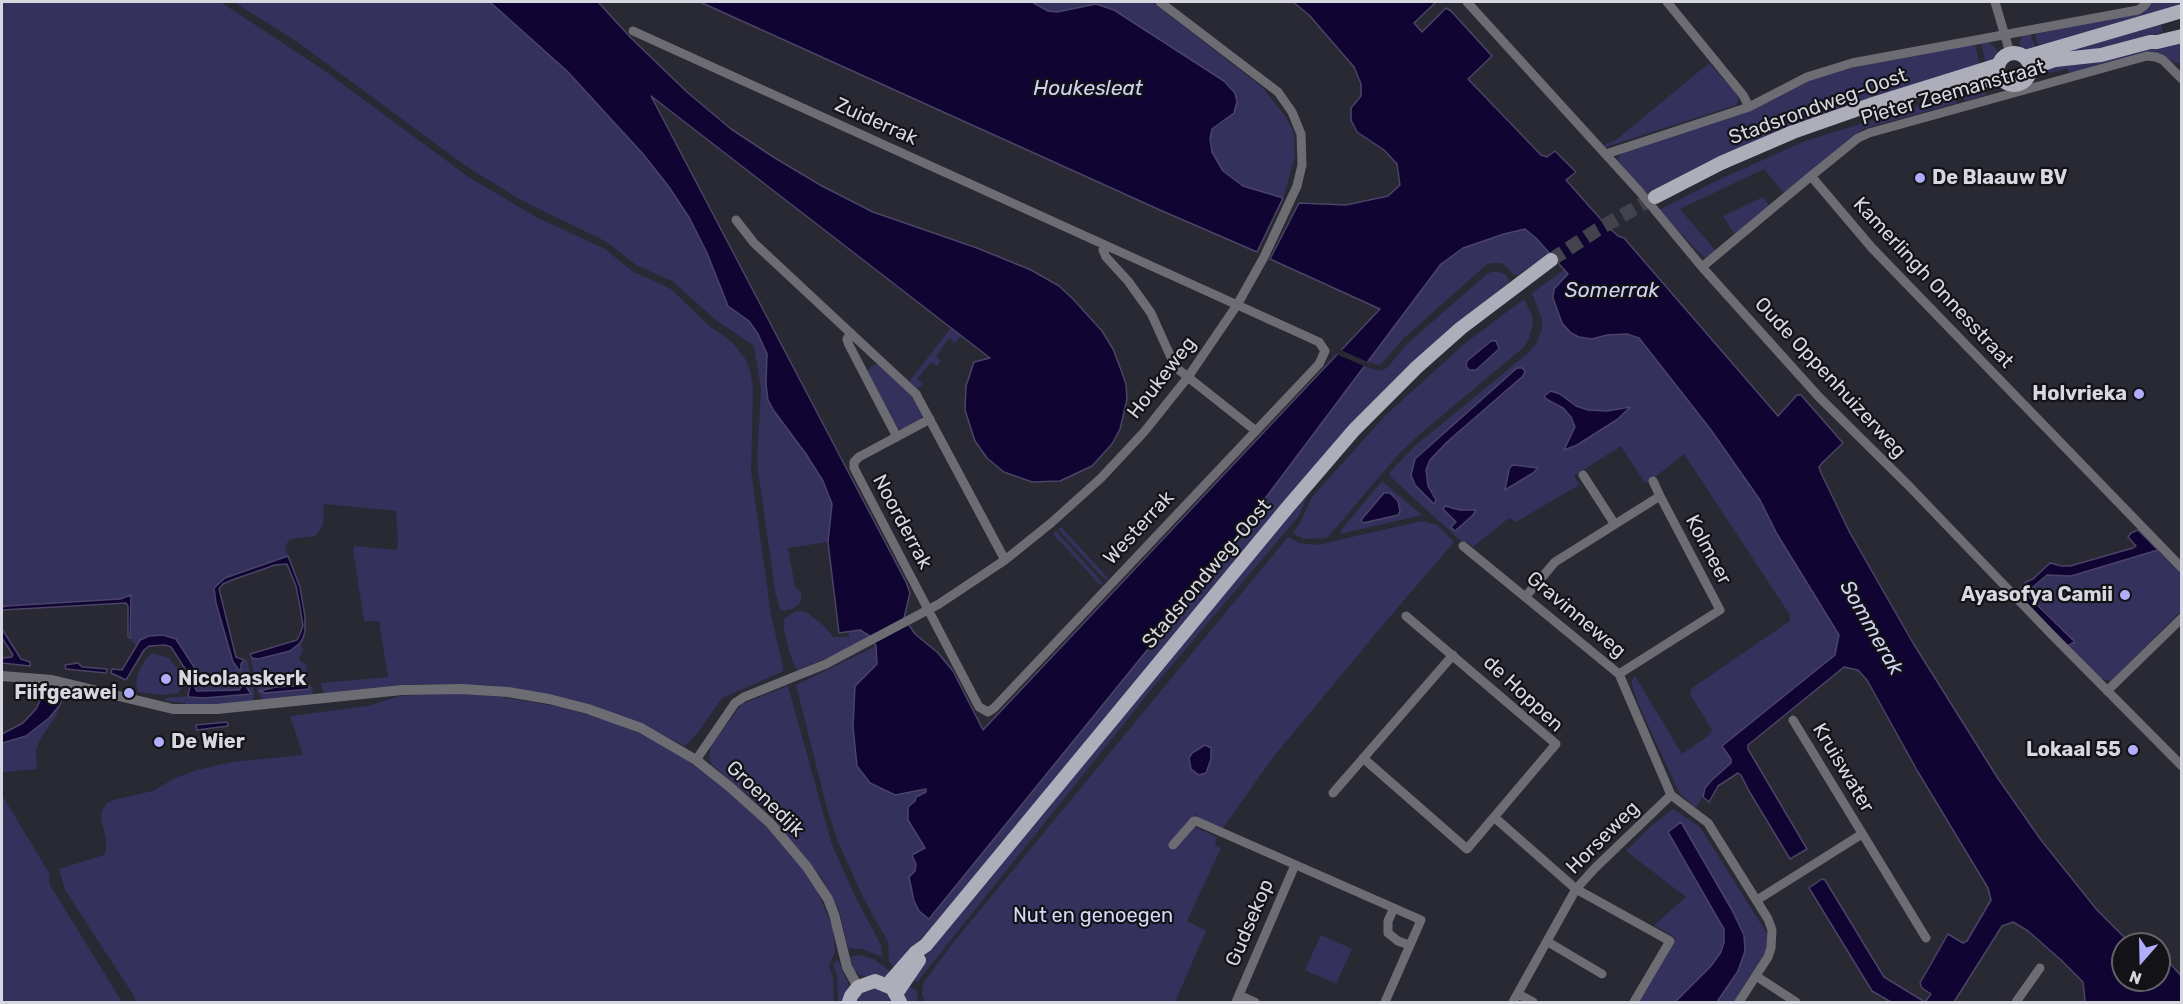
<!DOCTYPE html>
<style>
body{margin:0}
#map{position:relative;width:2183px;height:1004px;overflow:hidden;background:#292933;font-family:Rubik,sans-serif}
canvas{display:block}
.frame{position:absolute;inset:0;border:3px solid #d7d8df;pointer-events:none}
.north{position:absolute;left:2111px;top:932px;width:60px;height:60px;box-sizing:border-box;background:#121217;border:2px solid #616167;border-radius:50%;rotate:200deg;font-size:16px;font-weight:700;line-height:24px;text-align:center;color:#d7d8df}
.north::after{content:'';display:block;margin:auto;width:21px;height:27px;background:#b0aefa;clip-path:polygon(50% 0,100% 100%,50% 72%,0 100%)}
</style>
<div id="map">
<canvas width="2183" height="1004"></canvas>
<div class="frame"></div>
<div class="north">N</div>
</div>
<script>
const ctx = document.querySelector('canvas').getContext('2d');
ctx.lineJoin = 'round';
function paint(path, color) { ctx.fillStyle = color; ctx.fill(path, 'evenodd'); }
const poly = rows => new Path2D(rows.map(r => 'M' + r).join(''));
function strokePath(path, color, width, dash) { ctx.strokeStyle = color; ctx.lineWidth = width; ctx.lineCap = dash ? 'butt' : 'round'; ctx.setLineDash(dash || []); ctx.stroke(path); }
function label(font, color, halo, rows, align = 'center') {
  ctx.font = font + ' Rubik,sans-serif'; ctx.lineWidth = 4.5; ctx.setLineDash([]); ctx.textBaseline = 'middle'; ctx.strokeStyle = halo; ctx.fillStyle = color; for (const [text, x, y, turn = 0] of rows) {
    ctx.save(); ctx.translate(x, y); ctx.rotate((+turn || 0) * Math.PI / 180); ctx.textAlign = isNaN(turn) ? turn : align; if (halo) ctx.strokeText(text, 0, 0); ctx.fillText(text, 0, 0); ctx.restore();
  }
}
paint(poly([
 [2,2,222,3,322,69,470,178,538,218,605,249,632,271,671,289,708,325,732,342,746,360,750,371,753,389,751,471,771,615,784,671,722,698,699,731,685,746,651,729,517,689,487,685,412,684,323,693,321,683,388,677,379,621,364,621,353,549,355,546,396,550,398,545,396,511,324,504,323,524,316,536,290,539,285,546,288,556,272,561,214,588,216,603,233,662,241,670,241,663,247,659,254,692,254,698,251,701,214,705,185,705,185,703,165,701,165,698,188,696,204,698,251,693,243,683,239,690,197,691,195,688,197,679,176,639,138,641,135,645,130,638,132,595,120,599,2,607],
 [234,2,490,2,567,71,600,106,643,154,669,187,690,219,707,253,728,306,749,321,758,334,767,354,766,384,823,481,832,504,828,542,788,548,795,587,801,592,801,600,799,604,792,609,782,611,779,607,775,590,757,463,761,389,754,346,716,320,672,281,636,265,607,242,521,200,466,166,296,41],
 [1032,2,1152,2,1262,87,1286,117,1294,133,1295,157,1283,198,1243,186,1223,171,1212,152,1210,139,1212,129,1225,121,1079,7,1057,12,1048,11],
 [2153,2,2179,2,2180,9,2040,49,2035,37,2036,34,2141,12,2147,9],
 [2160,22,2163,32,2095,52,2059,55,2067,48],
 [2030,33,2037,50,2031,52,2023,49,2019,43,2023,35],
 [2181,37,2181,62,2176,63,2164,56,2148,53,2070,73,2067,69,2049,73,2046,66],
 [1988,41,1996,49,1998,54,1994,62,1986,64,1981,43],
 [1975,44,1980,66,1797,123,1707,162,1645,194,1618,164,1618,158,1621,154,1657,140,1750,111,1813,79,1856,67],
 [1709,63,1735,92,1739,98,1736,105,1615,144,1606,147,1602,146,1616,140],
 [1984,83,1986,95,1965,101,1958,89],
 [1955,95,1957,103,1863,129,1784,193,1764,169,1680,209,1715,250,1706,258,1701,255,1659,210,1714,182,1805,141],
 [1763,197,1769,205,1735,235,1723,216],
 [1525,229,1536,238,1550,253,1518,275,1514,275,1509,269,1501,263,1492,263,1486,265,1403,339,1382,363,1379,365,1367,362,1441,264,1463,248,1504,234],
 [1565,269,1569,274,1554,289,1592,339,1607,335,1627,333,1639,338,1711,430,1760,500,1777,534,1839,636,1836,655,1722,746,1731,759,1731,764,1712,780,1696,808,1680,794,1639,706,1632,685,1632,680,1635,676,1682,754,1708,736,1712,730,1690,694,1692,688,1790,621,1790,615,1684,454,1654,478,1645,483,1621,446,1574,476,1579,485,1516,522,1509,518,1473,547,1467,542,1464,544,1406,491,1391,477,1389,473,1415,446,1527,354,1536,344,1542,329,1542,319,1532,293],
 [1517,368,1522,368,1523,376,1447,442,1430,460,1426,470,1428,486,1435,496,1434,503,1415,485,1411,475,1415,459],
 [1552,391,1560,394,1576,406,1588,410,1607,411,1628,407,1618,419,1577,445,1565,449,1575,427,1571,417,1563,408,1546,399,1547,393],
 [1515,465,1533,474,1506,489,1508,479],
 [1494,271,1505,274,1510,281,1446,334,920,943,895,969,893,967,889,961,888,942,863,897,838,842,828,812,796,685,876,646,877,664,926,788,927,792,916,797,923,841,925,848,912,855,916,864,915,871,1234,539,1364,366,1379,371,1387,368,1408,343,1487,274],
 [1524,299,1532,315,1533,324,1529,338,1524,347,1420,434,1398,455,1327,538,1304,539,1293,533,1301,521,1312,497,1385,416,1464,344],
 [951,328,961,336,955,343,949,338,936,356,941,361,937,366,931,362,917,379,923,384,917,389,910,382,911,379],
 [877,364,911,393,922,413,921,419,902,430,897,428,868,372,871,366],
 [1382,481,1422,515,1340,534,1342,529],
 [1395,496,1398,501,1400,511,1398,514,1363,523],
 [1311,488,1298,517,1155,685,917,982,908,979,961,909],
 [1422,521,1437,525,1454,542,1387,620,1274,756,1223,828,1197,818,1196,814,1184,825,1195,827,1217,837,1215,845,1221,848,1187,921,1206,931,1205,933,1175,1002,925,1002,922,994,924,982,952,944,1288,537,1299,543,1317,545],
 [1061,527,1108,578,1105,580,1058,529],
 [1056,531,1103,583,1100,585,1053,534],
 [2158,550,2181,574,2181,611,2111,681,2099,678,2067,646,2074,642,2026,594,2027,592,2047,575,2071,576],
 [796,611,803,611,809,614,824,626,833,637,849,637,849,632,860,630,870,636,841,652,798,670,795,667,789,651,783,624,785,618],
 [300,643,303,651,299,658,301,662,306,664,308,684,276,687,260,692,309,689,309,686,313,686,312,696,262,700,258,692,250,656,252,658,258,659,272,656],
 [152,653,169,658,181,673,184,685,178,693,162,695,138,692,136,686,138,673,146,659],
 [788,686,832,845,857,900,881,945,882,957,862,949,848,948,839,910,822,878,768,812,711,764,709,756,711,745,742,704],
 [470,692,562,707,612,722,643,735,678,753,727,791,767,827,803,870,818,893,833,927,835,952,829,965,833,978,834,1002,136,1002,134,996,65,890,59,869,104,855,106,850,106,841,101,818,102,810,107,803,117,799,153,791,175,778,197,770,232,762,303,755,290,716,368,706,400,696],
 [60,705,56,716,39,741,36,751,37,769,2,772,2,743,26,736,49,718],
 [2,795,49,873,50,885,122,1002,2,1002],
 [1673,809,1700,827,1768,935,1766,951,1734,1002,1717,1002,1738,971,1732,910,1680,823,1668,832,1724,929,1724,942,1721,952,1711,966,1675,1002,1639,1002,1676,938,1654,925,1686,897,1626,851,1651,826],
 [1321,935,1352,949,1336,984,1305,970],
 [859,955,874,959,892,973,885,977,867,977,860,975,854,970,849,957],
 [838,960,848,983,849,989,845,1002,838,1002,837,975,833,964],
 [906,984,916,990,918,1002,904,1002,903,991],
 [874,988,888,993,893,1002,856,1002,864,991]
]), '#34315d');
const water = poly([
 [490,2,598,2,631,38,687,92,731,129,775,158,822,186,873,212,977,248,1031,270,1059,286,1073,299,1102,331,1113,349,1121,370,1126,384,1127,399,1120,429,1112,444,1092,466,1060,481,1032,482,1004,472,987,458,975,441,965,410,966,386,974,362,990,358,651,96,906,582,910,593,904,618,915,634,938,653,953,671,983,730,1380,309,1270,259,1299,203,1346,205,1388,196,1400,185,1397,164,1384,150,1357,132,1351,120,1351,108,1361,96,1361,84,1354,67,1309,15,1293,2,1436,2,1414,23,1422,32,1446,8,1451,11,1492,56,1468,79,1541,155,1547,157,1555,151,1576,172,1566,180,1605,224,1618,236,1624,238,1778,416,1797,395,1801,395,1843,443,1823,462,1819,467,1821,473,1850,533,1913,643,1997,777,2041,840,2097,910,2131,944,2123,944,2123,980,2159,980,2159,970,2169,962,2181,976,2181,1002,2084,1002,2085,1000,2083,982,2061,960,2028,931,2013,922,2002,926,1954,1002,1891,1002,1872,991,1809,888,1822,879,1825,880,1884,977,1925,1002,1931,994,1922,988,1920,983,1948,934,1963,943,1967,941,1991,900,1988,888,1918,772,1867,680,1858,670,1844,667,1748,745,1748,749,1807,849,1790,859,1749,791,1741,775,1738,773,1718,786,1709,802,1703,797,1705,788,1712,780,1731,763,1731,759,1722,746,1835,655,1839,635,1777,534,1760,500,1711,430,1639,338,1627,334,1607,335,1592,339,1579,337,1571,333,1562,323,1553,298,1554,289,1568,274,1536,238,1525,229,1504,234,1463,248,1441,264,1204,580,929,919,919,911,914,901,909,877,915,871,916,864,912,855,925,848,908,820,908,807,915,801,916,797,926,792,926,789,895,795,870,783,857,766,853,727,855,686,877,664,876,646,870,636,860,630,839,633,828,542,832,504,823,481,806,454,774,411,768,400,766,384,767,354,758,334,749,321,728,306,707,253,690,219,669,187,643,154,567,71,490,2],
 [700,2,1032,2,1048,11,1057,12,1096,4,1114,10,1224,81,1235,93,1237,102,1234,113,1212,129,1210,139,1212,152,1223,171,1243,186,1283,198,1257,252,1160,210,700,2],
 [1491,341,1496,341,1499,349,1476,370,1469,370,1466,366,1467,361,1491,341],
 [1517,368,1522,368,1525,371,1523,376,1447,442,1430,460,1426,470,1428,486,1436,500,1434,504,1415,485,1411,475,1415,459,1517,368],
 [1551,391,1560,394,1576,406,1588,410,1607,411,1630,407,1618,419,1577,445,1564,450,1575,427,1571,417,1563,408,1546,399,1544,396,1551,391],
 [1514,465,1538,468,1533,473,1505,490,1509,470,1511,466,1514,465],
 [1384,493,1390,493,1398,501,1400,511,1398,515,1363,523,1361,520,1384,493],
 [1445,506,1460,510,1476,510,1473,515,1455,531,1451,527,1456,522,1443,509,1445,506],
 [2138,530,2158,550,2071,576,2047,575,2027,592,2026,594,2075,642,2067,646,2016,593,2026,582,2033,579,2050,563,2062,566,2070,566,2133,548,2136,546,2128,537,2131,533,2138,530],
 [288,556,300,587,305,617,305,631,303,638,300,643,290,651,258,659,252,658,250,654,297,640,300,634,303,626,300,607,296,586,287,564,275,565,232,580,223,584,219,589,236,657,244,660,241,664,241,670,239,670,233,662,216,603,214,588,225,578,288,556],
 [131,595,130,638,128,637,128,606,126,603,2,610,2,607,7,606,120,599,131,595],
 [2,629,21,659,30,662,30,666,2,663,2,658,12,657,13,655,2,638,2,629],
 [163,635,176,639,194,667,197,676,195,688,197,691,239,690,244,683,251,694,204,698,189,697,188,694,191,684,189,675,171,647,165,645,149,646,144,650,126,680,111,673,112,669,122,670,140,640,149,636,163,635],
 [78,663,82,667,107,669,106,673,66,669,65,665,78,663],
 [309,685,309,689,265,693,260,691,276,687,309,685],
 [47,687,66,690,60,705,49,718,26,736,2,743,2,734,23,723,36,709,47,687],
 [227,722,228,726,197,730,196,725,227,722],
 [1205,745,1211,748,1211,759,1206,773,1199,775,1191,769,1189,758,1192,753,1205,745],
 [1681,822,1732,910,1744,935,1745,951,1738,971,1717,1002,1675,1002,1711,966,1721,952,1724,942,1724,929,1668,832,1681,822]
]);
paint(water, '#0f0432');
strokePath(water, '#4b4466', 1.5);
paint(poly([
 [1338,349,1368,362,1366,367,1336,354]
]), '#292933');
strokePath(poly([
 [1551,260,1597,230,1655,197]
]), '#43434d', 14, [14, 7]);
strokePath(poly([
 [1467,2,1639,191,1702,267,1819,397,1909,486,2052,635,2182,766],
 [1667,2,1743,95,1749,107],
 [1995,2,2010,53],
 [633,31,1319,342,1325,351,1319,364,994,708,988,712,979,707,854,468,854,462,859,457,930,419],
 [1606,154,1749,107,1807,77,1852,63,2138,10,2144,6,2147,2],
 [1811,176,1872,248,2182,568],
 [736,220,754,243,916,394,1005,560],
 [1105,246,1103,250,1106,257,1128,281,1151,313,1174,364,1179,370,1256,431],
 [1702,267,1811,176,1858,138,1869,133,2147,56,2156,57,2163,60,2182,79],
 [851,333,847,339,849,345,897,437],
 [1583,475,1614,523],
 [1653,481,1660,496],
 [1463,546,1619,674,1671,795,1708,823,1768,919,1772,930,1771,948,1768,957,1739,1002],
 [1526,596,1555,562,1660,496,1720,610,1619,674],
 [2107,691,2182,618],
 [1793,720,1926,938],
 [1363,758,1467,849,1556,744,1406,616],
 [696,760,735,703,744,697,826,664,939,604,1005,560,1051,523,1101,478,1144,432,1188,377,1237,305,1264,257,1297,186,1302,165,1301,134,1292,112,1278,92,1160,2],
 [1333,793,1453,655],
 [1494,817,1576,889,1670,941,1634,1002],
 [1173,845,1194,821,1196,821,1421,920,1385,1002],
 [1757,900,1862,834],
 [1394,908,1388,921,1388,933,1398,941,1409,945],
 [1548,942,1602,974],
 [1756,976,1796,1002],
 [1518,994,1533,1002],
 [1239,995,1255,1002],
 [1236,1002,1295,865],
 [1513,1002,1576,889,1595,868,1671,795],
 [2016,1002,2040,968]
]), '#6c6c72', 9);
strokePath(poly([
 [2,676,52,680,173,709,217,709,402,690,462,689,508,692,549,699,588,709,641,728,696,760,730,787,770,823,807,867,828,899,834,914,847,967,858,987]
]), '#6c6c72', 10);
strokePath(poly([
 '1998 69a16 16 0 1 1 32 0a16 16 0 1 1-32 0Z',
 [2025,57,2182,11],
 [2030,71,2035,67,2055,60,2101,55,2150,42,2157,42,2182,36],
 [1959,84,1996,79,2003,80],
 [1655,197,1721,163,1793,132,1870,105,1998,65],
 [887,985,915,953,926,945,1287,508,1354,430,1417,367,1461,328,1551,260],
 [896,994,919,960],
 [849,1002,851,996,858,987,875,981,892,988,900,1002]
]), '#aeaeba', 14);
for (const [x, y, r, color] of [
 [1920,178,6,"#b0aefa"],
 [2139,394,6,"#b0aefa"],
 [2125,595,6,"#b0aefa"],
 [166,679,6,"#b0aefa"],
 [129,693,6,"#b0aefa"],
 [159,742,6,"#b0aefa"],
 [2133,750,6,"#b0aefa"]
]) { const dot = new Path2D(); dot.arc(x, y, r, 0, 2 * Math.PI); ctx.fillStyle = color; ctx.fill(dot); strokePath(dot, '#121217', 2); }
label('20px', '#d7d8df', '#121217', [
 ["Pieter Zeemanstraat",1953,93,-16],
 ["Stadsrondweg-Oost",1818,107,-20],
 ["Zuiderrak",876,122,24],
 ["Kamerlingh Onnesstraat",1933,283,47],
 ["Houkeweg",1162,378,-52],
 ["Oude Oppenhuizerweg",1830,378,47],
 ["Noorderrak",902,522,62],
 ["Westerrak",1139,528,-47],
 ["Kolmeer",1708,550,62],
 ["Stadsrondweg-Oost",1207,574,-50],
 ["Gravinneweg",1576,615,40],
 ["de Hoppen",1523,694,43],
 ["Kruiswater",1843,768,59],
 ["Groenedijk",765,799,44],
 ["Horseweg",1603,838,-45],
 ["Gudsekop",1250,923,-67]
]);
label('bold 20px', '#d7d8df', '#121217', [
 ["De Blaauw BV",1932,178,"left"],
 ["Holvrieka",2127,394],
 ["Ayasofya Camii",2113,595],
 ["Nicolaaskerk",178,679,"left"],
 ["Fiifgeawei",117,693],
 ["De Wier",171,742,"left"],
 ["Lokaal 55",2121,750]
], 'right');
label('20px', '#d8d8fa', '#121217', [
 ["Nut en genoegen",1093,916]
]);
label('italic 21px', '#d1d2f3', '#121217', [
 ["Houkesleat",1088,89],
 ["Somerrak",1612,291],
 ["Sommerak",1871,628,60]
]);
</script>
